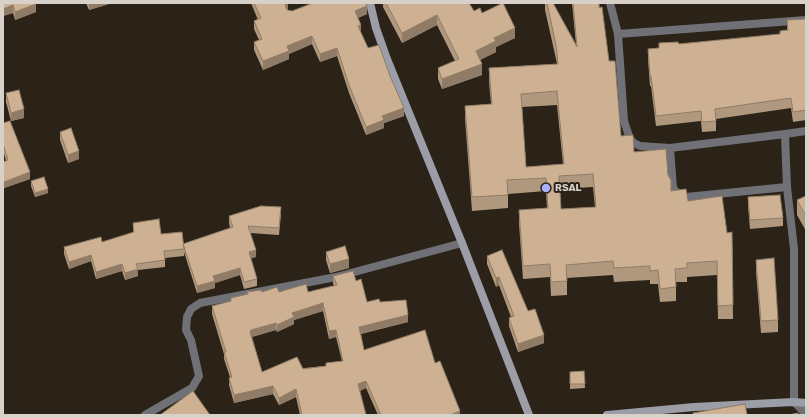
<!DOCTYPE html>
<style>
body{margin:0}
#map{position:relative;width:809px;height:418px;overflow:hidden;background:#2b2218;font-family:Rubik,sans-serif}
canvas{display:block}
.frame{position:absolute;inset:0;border:4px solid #d7d1ca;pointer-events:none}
</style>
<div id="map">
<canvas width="809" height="418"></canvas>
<div class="frame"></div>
</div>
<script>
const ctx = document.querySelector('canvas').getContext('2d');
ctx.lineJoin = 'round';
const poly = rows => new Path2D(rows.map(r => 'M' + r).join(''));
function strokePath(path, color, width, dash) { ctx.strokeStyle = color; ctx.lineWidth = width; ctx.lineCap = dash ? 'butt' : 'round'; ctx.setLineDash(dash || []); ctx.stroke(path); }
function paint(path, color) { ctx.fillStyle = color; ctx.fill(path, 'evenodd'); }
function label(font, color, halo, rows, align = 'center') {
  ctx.font = font + ' Rubik,sans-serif'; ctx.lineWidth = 4; ctx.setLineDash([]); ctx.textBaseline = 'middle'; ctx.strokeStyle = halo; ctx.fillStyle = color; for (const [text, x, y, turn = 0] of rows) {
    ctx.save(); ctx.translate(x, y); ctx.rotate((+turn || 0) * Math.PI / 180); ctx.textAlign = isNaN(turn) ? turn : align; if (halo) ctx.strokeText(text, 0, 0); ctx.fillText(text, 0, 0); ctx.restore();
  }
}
strokePath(poly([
 [610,3,618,34,624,121,630,139,634,143,640,146,670,148,785,134,787,187,794,249,794,402],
 [618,34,806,20],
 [785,134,806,131],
 [670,148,673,188,679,195,686,197,787,187]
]), '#707177', 8);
strokePath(poly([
 [794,402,806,414],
 [145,415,192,388,199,376,191,340,186,330,187,317,191,309,200,303,336,277,462,243]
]), '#707177', 8);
strokePath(poly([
 [370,3,376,28,387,59,462,243,529,415],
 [607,415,694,407,794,402,806,403]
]), '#9b9da7', 8);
paint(poly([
 [3,3,36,12,15,20,13,13,3,16],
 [86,3,112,3,89,10],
 [251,3,288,3,288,9,287,10,292,11,367,14,358,18,361,33,368,48,404,116,384,123,384,128,366,135,349,93,337,56,320,62,312,44,289,54,289,59,263,70,254,50,254,42,259,40,254,29,254,21,258,20],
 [383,3,469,3,474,11,482,13,515,38,496,47,496,52,480,60,482,75,442,89,438,79,438,68,455,61,437,25,402,43,383,7],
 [545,3,553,3,576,44,572,3,599,3,621,136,634,152,668,175,671,191,688,201,727,233,732,232,733,319,718,319,717,275,687,277,687,282,676,282,676,301,660,302,658,284,650,284,650,280,614,282,613,275,567,278,567,295,551,296,550,277,523,279,519,224,519,210,547,208,546,191,508,194,508,208,472,211,465,119,465,106,491,104,489,82,489,68,557,64,556,59,545,10],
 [557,105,563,164,526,167,522,107],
 [593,187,595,207,561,209,560,189],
 [806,19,806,120,793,122,791,108,716,119,716,131,702,132,701,121,656,126,651,86,650,86,648,59,648,49,659,48,679,44,780,35,780,31,787,30,787,20],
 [6,93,24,118,11,121,6,102],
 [3,123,30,179,4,188,3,186,3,162,6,161,3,150],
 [60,132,79,159,68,163,60,140],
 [31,181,48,193,35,197,31,186],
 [806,196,806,231,797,215,797,200],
 [748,197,783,218,783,226,750,229,748,206],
 [281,214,279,235,250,233,256,257,251,258,257,279,257,286,244,289,240,275,215,283,215,288,197,293,184,252,184,256,165,258,165,267,138,270,138,276,125,280,122,271,96,279,91,261,69,269,64,254,64,247,102,242,133,233,133,223,161,234,183,248,183,244,230,228,229,223,229,216],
 [326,252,349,268,330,273,326,260],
 [487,256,528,311,544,343,518,352,509,326,509,318,511,317,499,285,496,287,487,264],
 [756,260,778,320,778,332,761,333,756,272],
 [333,276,356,281,367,302,380,302,408,322,361,334,364,350,435,363,460,415,378,415,366,388,360,391,366,415,300,415,296,397,279,405,273,394,234,403,229,385,230,377,224,359,224,354,212,314,212,306,231,301,231,298,247,294,247,292,308,292,334,286,333,283],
 [323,311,329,339,336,337,342,361,326,363,326,366,262,372,252,337,276,330,277,332,294,324,294,320],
 [584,371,585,388,570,389,570,372]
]), '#b0987e');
paint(poly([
 [89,3,112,3,89,10],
 [286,3,288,3,288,9,285,14,285,5],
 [36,4,36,12,15,20,15,12],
 [13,5,13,13,3,16,3,9],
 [367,6,367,14,355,19,355,11],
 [437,15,437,25,402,43,402,33],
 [361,25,361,33,358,26],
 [515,28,515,38,496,47,496,52,476,62,476,51,494,38],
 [312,36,312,44,289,54,289,59,263,70,263,61,287,46],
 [337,48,337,56,320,62,320,54],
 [482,64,482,75,442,89,442,79],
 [404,108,404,116,384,123,384,128,366,135,366,127,382,116],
 [24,109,24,118,11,121,11,113],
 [79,151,79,159,68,163,68,155],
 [30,172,30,179,4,188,4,182],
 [48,189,48,193,35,197,35,193],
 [256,250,256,257,249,259,249,252],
 [91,255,91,261,69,269,69,262],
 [349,259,349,268,330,273,330,264],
 [122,264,122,271,96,279,96,272],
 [240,268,240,275,215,283,215,288,197,293,197,286,213,276],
 [138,269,138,276,125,280,125,273],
 [499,277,499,285,496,287,496,278],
 [323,303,323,311,294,320,294,324,277,332,277,325,292,313],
 [408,315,408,322,359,334,359,327],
 [276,323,276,330,251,337,250,332,251,330],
 [336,330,336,337,329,339,329,331],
 [544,335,544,343,518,352,518,344],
 [366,381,366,388,358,391,358,384],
 [273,386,273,394,234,403,234,395],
 [296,389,296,397,279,405,279,398],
 [460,411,460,415,450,415]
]), '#907c66');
const building = poly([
 [3,3,35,3,36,4,15,12,13,5,3,9,3,3],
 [254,3,286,3,285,5,287,10,292,11,313,3,366,3,367,6,355,11,361,25,358,26,368,48,379,45,390,76,404,108,382,116,384,120,366,127,349,85,337,48,320,54,312,36,287,46,289,51,263,61,254,42,262,39,254,21,261,18,254,3],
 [386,3,469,3,474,11,480,8,482,13,503,3,515,28,494,38,496,41,476,51,482,64,442,79,438,68,459,59,437,15,402,33,386,3],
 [547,3,553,3,577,47,573,3,599,3,599,8,602,7,609,61,615,61,621,136,633,135,634,152,666,149,668,175,671,180,671,191,686,189,688,201,722,196,727,233,732,232,733,305,718,306,717,261,687,263,687,268,675,269,676,287,660,289,658,270,650,271,650,266,614,268,613,261,566,265,567,281,551,282,550,264,523,266,519,210,548,208,546,178,507,180,508,195,472,197,465,106,492,104,489,68,558,64,556,45,547,3],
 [557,91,564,164,526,167,521,94,557,91],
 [593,174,596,207,561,209,559,176,593,174],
 [806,19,806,110,793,112,791,98,715,109,716,121,702,122,701,111,656,116,651,76,650,76,648,49,659,48,659,43,678,42,679,44,780,34,780,31,788,30,787,20,806,19],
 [19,90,24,109,11,113,6,93,19,90],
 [10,121,30,172,4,182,3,180,3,162,8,160,3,144,3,123,10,121],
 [71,128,79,151,68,155,60,132,71,128],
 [44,177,48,189,35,193,31,181,44,177],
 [780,195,783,218,750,220,748,197,780,195],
 [806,196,806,216,797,200,806,196],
 [261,206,281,207,279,228,248,226,256,250,249,252,257,279,244,282,240,268,213,276,215,281,197,286,183,244,233,227,229,216,261,206],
 [159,219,161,234,182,232,184,249,164,251,165,260,136,264,138,269,125,273,122,264,96,272,91,255,69,262,64,247,101,237,102,242,134,232,133,223,159,219],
 [345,246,349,259,330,264,326,252,345,246],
 [502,250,528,311,535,309,544,335,518,344,509,318,514,316,499,277,496,278,487,256,502,250],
 [774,258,778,320,761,321,756,260,774,258],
 [353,271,356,281,361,279,367,302,379,299,380,302,406,300,408,315,359,327,364,350,425,330,435,363,440,361,460,411,450,415,381,415,366,381,358,384,366,415,302,415,296,389,279,398,273,386,234,395,229,378,232,377,224,352,226,352,212,306,231,301,231,298,248,294,247,292,261,290,262,292,277,287,279,292,306,284,308,292,337,285,333,276,353,271],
 [323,303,329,331,336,330,343,361,326,363,326,366,303,369,297,357,262,372,250,332,251,330,276,323,277,325,294,317,292,313,323,303],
 [584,371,585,384,570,384,570,372,584,371],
 [193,391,210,415,160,415,193,391],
 [745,404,747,415,693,415,693,413,745,404],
 [798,413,798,415,788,415,798,413]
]);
paint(building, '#cdb192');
strokePath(building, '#907c66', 1);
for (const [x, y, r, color] of [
 [546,188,5,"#a8b0fc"]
]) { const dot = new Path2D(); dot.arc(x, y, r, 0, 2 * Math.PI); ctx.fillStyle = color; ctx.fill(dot); strokePath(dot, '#2b2218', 1.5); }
label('bold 10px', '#d7d1ca', '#2b2218', [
 ["RSAL",555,188]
], 'left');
</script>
